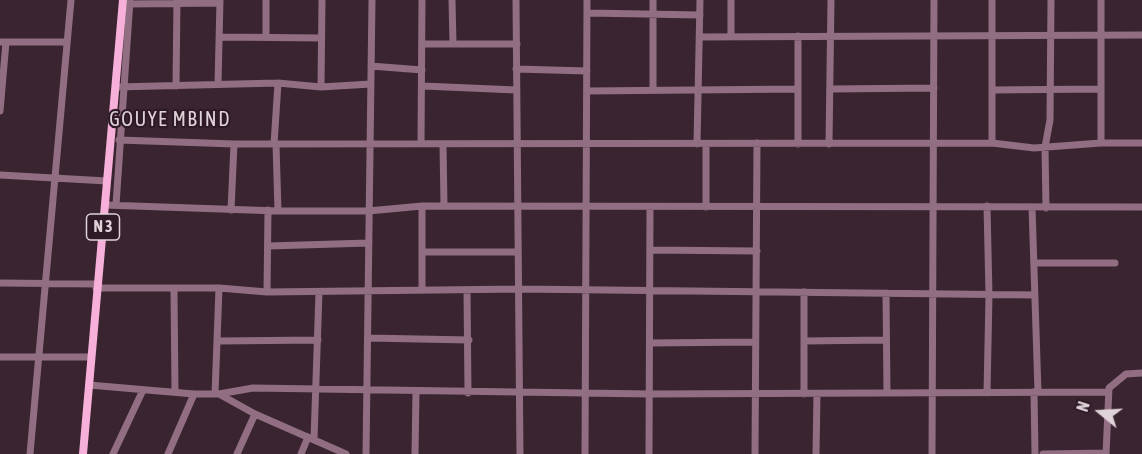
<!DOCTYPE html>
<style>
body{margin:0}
#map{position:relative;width:1142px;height:454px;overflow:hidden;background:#392430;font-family:"Asap Condensed",sans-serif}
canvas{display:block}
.north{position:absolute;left:1070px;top:382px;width:60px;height:60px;-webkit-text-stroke:4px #2e1a26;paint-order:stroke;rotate:288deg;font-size:16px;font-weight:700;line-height:24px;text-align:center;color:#e0d2d9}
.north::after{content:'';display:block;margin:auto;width:21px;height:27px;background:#e0d2d9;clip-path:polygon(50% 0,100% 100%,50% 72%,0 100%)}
</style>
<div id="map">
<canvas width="1142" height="454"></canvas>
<div class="north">N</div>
</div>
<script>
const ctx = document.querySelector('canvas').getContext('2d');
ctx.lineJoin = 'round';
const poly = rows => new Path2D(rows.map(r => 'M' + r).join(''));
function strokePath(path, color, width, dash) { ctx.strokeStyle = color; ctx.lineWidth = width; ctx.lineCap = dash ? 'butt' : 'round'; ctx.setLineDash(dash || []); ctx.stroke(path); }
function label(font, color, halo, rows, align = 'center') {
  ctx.font = font + ' "Asap Condensed",sans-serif'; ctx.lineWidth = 4.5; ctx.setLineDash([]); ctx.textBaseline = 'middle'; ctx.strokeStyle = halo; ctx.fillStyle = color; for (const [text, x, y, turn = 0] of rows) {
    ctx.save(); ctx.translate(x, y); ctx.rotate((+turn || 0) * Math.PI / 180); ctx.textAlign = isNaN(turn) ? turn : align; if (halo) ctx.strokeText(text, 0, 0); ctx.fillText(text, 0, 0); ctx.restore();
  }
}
strokePath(poly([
 [266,0,266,37],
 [452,0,453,44],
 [516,0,520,454],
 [653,0,653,90],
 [731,0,731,36],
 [992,0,992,143],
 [1101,0,1101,143],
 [130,4,220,3],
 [587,13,700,15],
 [220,37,321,38],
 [700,37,1142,35],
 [0,42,67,42],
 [422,44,517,44],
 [371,66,422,70],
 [516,69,587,71],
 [218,84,220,0],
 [176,86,177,0],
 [423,86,516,90],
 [116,87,278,83,321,87,371,84],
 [321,87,322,0],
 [830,89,934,88],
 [992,90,1101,89],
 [587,91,798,89],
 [0,111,6,42],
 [119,140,234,144,992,143,1034,148,1101,143,1142,143],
 [421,143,422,0],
 [274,144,278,83],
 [276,144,278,211],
 [443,144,444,206],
 [697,144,700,0],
 [798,144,798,36],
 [829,144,831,0],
 [0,175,107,181],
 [105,205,278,211,368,211,422,206,1142,207],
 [116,205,130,0],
 [422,206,422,289],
 [987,206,989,295,987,393],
 [706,207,706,144],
 [1032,207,1038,392],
 [1046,208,1045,147,1050,120,1051,0],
 [231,210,234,144],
 [268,246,369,243],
 [650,250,757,251],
 [422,252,518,252],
 [1034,263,1115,263],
 [0,283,97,284],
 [96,288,219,288,267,292,520,289,1035,295],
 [174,290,175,392],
 [467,291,468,393],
 [267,292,268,210],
 [804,292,804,394],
 [886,293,887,393],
 [368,338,469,340],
 [219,341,318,340],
 [804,341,885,340],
 [650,343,755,342],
 [0,357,90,357],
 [89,385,194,394,219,394,253,388,650,394,1108,392],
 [1034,392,1035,454],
 [215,394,219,288],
 [219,394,255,414,346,454],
 [314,439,319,292],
 [30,454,71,0],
 [113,454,143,390],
 [168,454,194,394],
 [237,454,255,414],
 [301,454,308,437],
 [366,454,372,0],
 [415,454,416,392],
 [585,454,587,0],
 [649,454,650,207],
 [755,454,757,143],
 [816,454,817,394],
 [932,454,934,0],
 [1043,454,1106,453],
 [1106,454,1109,388,1126,374,1142,373]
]), '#916e82', 7);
strokePath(poly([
 [83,454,123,0]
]), '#f7b0d9', 8);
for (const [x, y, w] of [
 [103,227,33]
]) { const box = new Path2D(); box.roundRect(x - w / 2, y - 13, w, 26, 4.5); ctx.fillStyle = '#2e1a26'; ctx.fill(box); strokePath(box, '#e0d2d9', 1.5); }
label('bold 16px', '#e0d2d9', null, [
 ["N 3",103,227]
]);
ctx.letterSpacing = '1.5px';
label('20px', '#e0d2d9', '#2e1a26', [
 ["GOUYE MBIND",170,120]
]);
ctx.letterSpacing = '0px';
</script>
